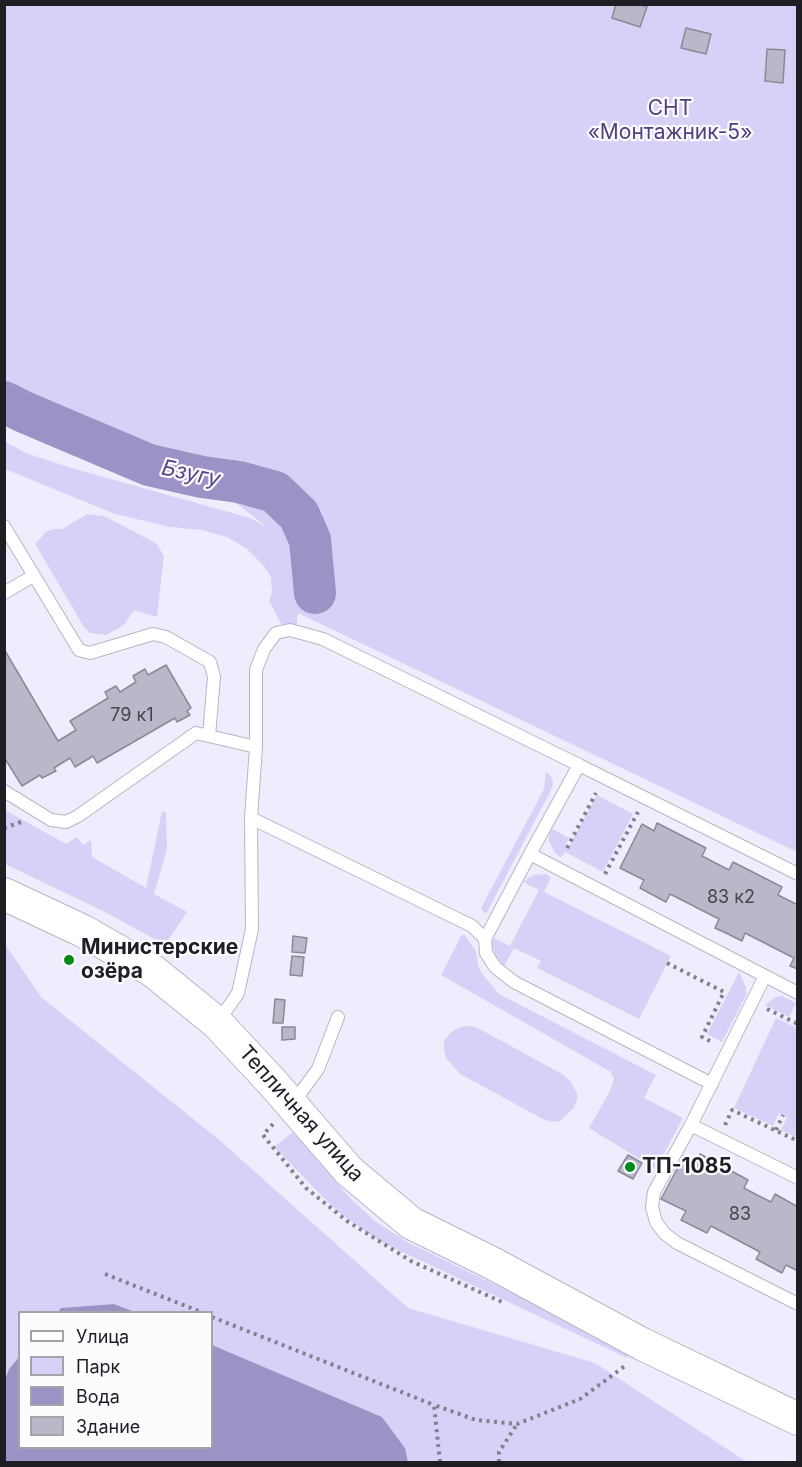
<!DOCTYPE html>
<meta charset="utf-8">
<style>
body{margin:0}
#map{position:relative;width:802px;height:1467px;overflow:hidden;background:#efecfd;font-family:Inter,sans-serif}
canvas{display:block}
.frame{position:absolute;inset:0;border:6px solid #1f1e24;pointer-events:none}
.legend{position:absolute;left:18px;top:1311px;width:195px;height:138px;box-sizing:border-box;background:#fcfbfe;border:2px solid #a4a3a7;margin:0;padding:8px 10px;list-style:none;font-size:18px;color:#1f1e24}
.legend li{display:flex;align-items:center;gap:12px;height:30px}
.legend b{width:30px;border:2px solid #a4a3a7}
</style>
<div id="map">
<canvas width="802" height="1467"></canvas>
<div class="frame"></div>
<ul class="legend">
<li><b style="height:8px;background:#fff"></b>Улица</li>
<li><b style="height:16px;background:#d8d1f7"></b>Парк</li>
<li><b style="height:16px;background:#9d92c6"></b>Вода</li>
<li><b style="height:16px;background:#bab7c8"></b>Здание</li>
</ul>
</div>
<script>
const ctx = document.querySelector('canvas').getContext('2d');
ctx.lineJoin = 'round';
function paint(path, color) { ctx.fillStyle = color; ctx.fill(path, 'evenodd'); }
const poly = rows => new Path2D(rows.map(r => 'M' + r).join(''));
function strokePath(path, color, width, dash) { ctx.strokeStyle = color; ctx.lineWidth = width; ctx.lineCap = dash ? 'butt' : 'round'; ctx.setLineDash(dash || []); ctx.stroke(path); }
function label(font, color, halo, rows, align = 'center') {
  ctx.font = font + ' Inter,sans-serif'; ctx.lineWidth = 4.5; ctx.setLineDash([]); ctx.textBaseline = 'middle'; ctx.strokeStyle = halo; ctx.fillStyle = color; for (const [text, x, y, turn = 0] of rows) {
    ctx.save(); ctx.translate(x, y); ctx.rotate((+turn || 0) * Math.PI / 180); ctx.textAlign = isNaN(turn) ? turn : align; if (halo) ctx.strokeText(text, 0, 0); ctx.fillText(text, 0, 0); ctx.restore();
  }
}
paint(poly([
 [5,5,797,5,797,852,298,613,296,629,282,625,269,601,272,592,271,577,263,565,247,549,227,537,202,530,170,527,115,514,5,469,4,441,28,454,75,469,250,518,268,528,236,503,184,490,108,466,5,420],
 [87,514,104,516,156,543,164,556,157,617,134,610,124,625,106,635,90,633,84,627,35,544,46,532,53,529,62,529],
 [546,771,552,778,553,784,550,792,487,912,484,913,481,908,544,789],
 [597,795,633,814,603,872,565,852,561,857,555,853,549,841,549,835,552,829,569,838,565,846,568,848],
 [5,810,66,844,77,837,83,845,91,840,92,857,146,888,162,811,166,813,167,849,154,894,187,912,165,945,105,912,5,864],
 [546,874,551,877,544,892,671,956,639,1019,537,968,541,961,514,948,504,966,496,957,491,944,494,938,510,946,539,890,523,882,533,875],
 [464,934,476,951,478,966,483,975,499,994,656,1075,644,1098,683,1118,656,1169,589,1128,610,1091,614,1079,611,1072,441,975,461,936],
 [5,944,41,997,217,1138,408,1308,595,1363,747,1462,408,1462,405,1448,382,1417,212,1345,212,1312,135,1312,114,1304,62,1308,58,1312,20,1312,19,1357,9,1369,5,1380],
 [739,972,746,988,746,995,722,1042,707,1034],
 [782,996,796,1003,789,1017,765,1005,775,997],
 [776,1018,797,1028,797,1137,781,1130,787,1117,779,1113,773,1126,734,1108],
 [468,1026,476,1027,564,1075,570,1081,577,1093,577,1100,574,1108,560,1121,552,1122,543,1119,460,1074,446,1058,444,1049,444,1041,450,1033,460,1027],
 [294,1131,349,1197,376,1222,409,1243,631,1350,627,1358,379,1241,337,1211,274,1147]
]), '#d8d1f7');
paint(poly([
 [114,1304,135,1312,58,1312,61,1308],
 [212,1345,382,1417,405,1448,408,1462,5,1462,5,1380,9,1369,19,1357,20,1448,212,1448]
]), '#9d92c6');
strokePath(poly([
 [4,402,24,412,149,465,202,477,239,482,275,492,299,515,310,540,315,593]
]), '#9d92c6', 42);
const building = poly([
 [616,4,638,4,647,7,640,27,612,18,616,4],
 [686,28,711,34,706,54,681,48,686,28],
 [767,49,785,50,783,83,765,81,767,49],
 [4,649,58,741,76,730,70,721,108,698,105,692,116,686,120,692,136,682,133,676,145,669,148,675,166,665,191,708,187,711,190,715,177,722,175,718,97,763,93,756,75,767,70,758,54,768,56,771,42,778,40,775,22,786,4,757,4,649],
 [657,823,706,848,702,856,729,870,733,862,782,887,778,895,798,905,798,969,790,966,794,958,745,933,742,941,728,934,715,928,719,919,670,894,666,902,640,888,644,880,620,868,642,824,654,831,657,823],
 [293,936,307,938,305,953,292,952,293,936],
 [292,956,304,957,302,976,290,975,292,956],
 [275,999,285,1000,283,1023,273,1023,275,999],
 [282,1027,295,1027,295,1039,282,1040,282,1027],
 [700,1154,748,1180,744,1188,759,1196,771,1202,775,1194,798,1207,798,1271,786,1265,782,1273,756,1259,760,1252,711,1226,707,1233,681,1220,686,1211,661,1199,684,1156,696,1162,700,1154],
 [628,1155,642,1163,633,1179,618,1171,628,1155]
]);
paint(building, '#bab7c8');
strokePath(building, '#8b8897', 1.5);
const service = poly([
 [4,526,79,650,90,653,153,634,166,637,210,662,214,677,209,736],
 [4,593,33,576],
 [256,747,256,670,264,649,276,633,290,630,323,639,579,765],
 [4,791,51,820,66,822,78,816,196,733,256,747,251,818,252,929,238,993,218,1022],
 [251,818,472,926,485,939,486,953,495,967,514,982,712,1084],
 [530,854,579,765,798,874],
 [485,939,530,854,798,993],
 [765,976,691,1125,654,1192,652,1207,656,1222,664,1233,677,1243,798,1304],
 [293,1103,318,1069,338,1017],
 [691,1125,798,1178]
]);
const tertiary = poly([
 [4,894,83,931,153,971,217,1023,272,1082,349,1171,411,1223,492,1263,642,1344,798,1419]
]);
strokePath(service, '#b8b5c5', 14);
strokePath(tertiary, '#b8b5c5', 34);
strokePath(poly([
 [4,828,21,822],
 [567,848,596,793],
 [605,874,638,812],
 [667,963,724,992,702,1037,714,1043],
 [767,1009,798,1024],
 [273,1124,263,1135,306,1188,347,1221,411,1261,502,1302],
 [725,1125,732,1110,798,1141],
 [776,1130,783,1115],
 [105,1274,201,1312],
 [212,1317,434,1405],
 [440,1462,434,1405,476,1420,517,1424,580,1399,625,1366],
 [499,1462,499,1452,517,1424]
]), '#82808b', 4, [3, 4.5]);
strokePath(service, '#fff', 12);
strokePath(tertiary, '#fff', 32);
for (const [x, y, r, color] of [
 [69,960,6,"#008a16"],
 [630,1167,6,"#008a16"]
]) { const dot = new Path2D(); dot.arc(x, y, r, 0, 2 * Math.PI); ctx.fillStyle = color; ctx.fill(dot); strokePath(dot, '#fcfbfe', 2); }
label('18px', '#46444d', null, [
 ["79 к1",132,716],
 ["83 к2",731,898],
 ["83",740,1215]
]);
label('21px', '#514081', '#fcfbfe', [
 ["СНТ",670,109],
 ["«Монтажник-5»",670,133]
]);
label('bold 21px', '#1f1e24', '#fcfbfe', [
 ["Министерские",81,948],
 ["озёра",81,972],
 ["ТП-1085",642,1167]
], 'left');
label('21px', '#1f1e24', '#fcfbfe', [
 ["Тепличная улица",301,1114,48]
]);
label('italic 22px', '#584789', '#fcfbfe', [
 ["Бзугу",191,474,12]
]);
</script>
